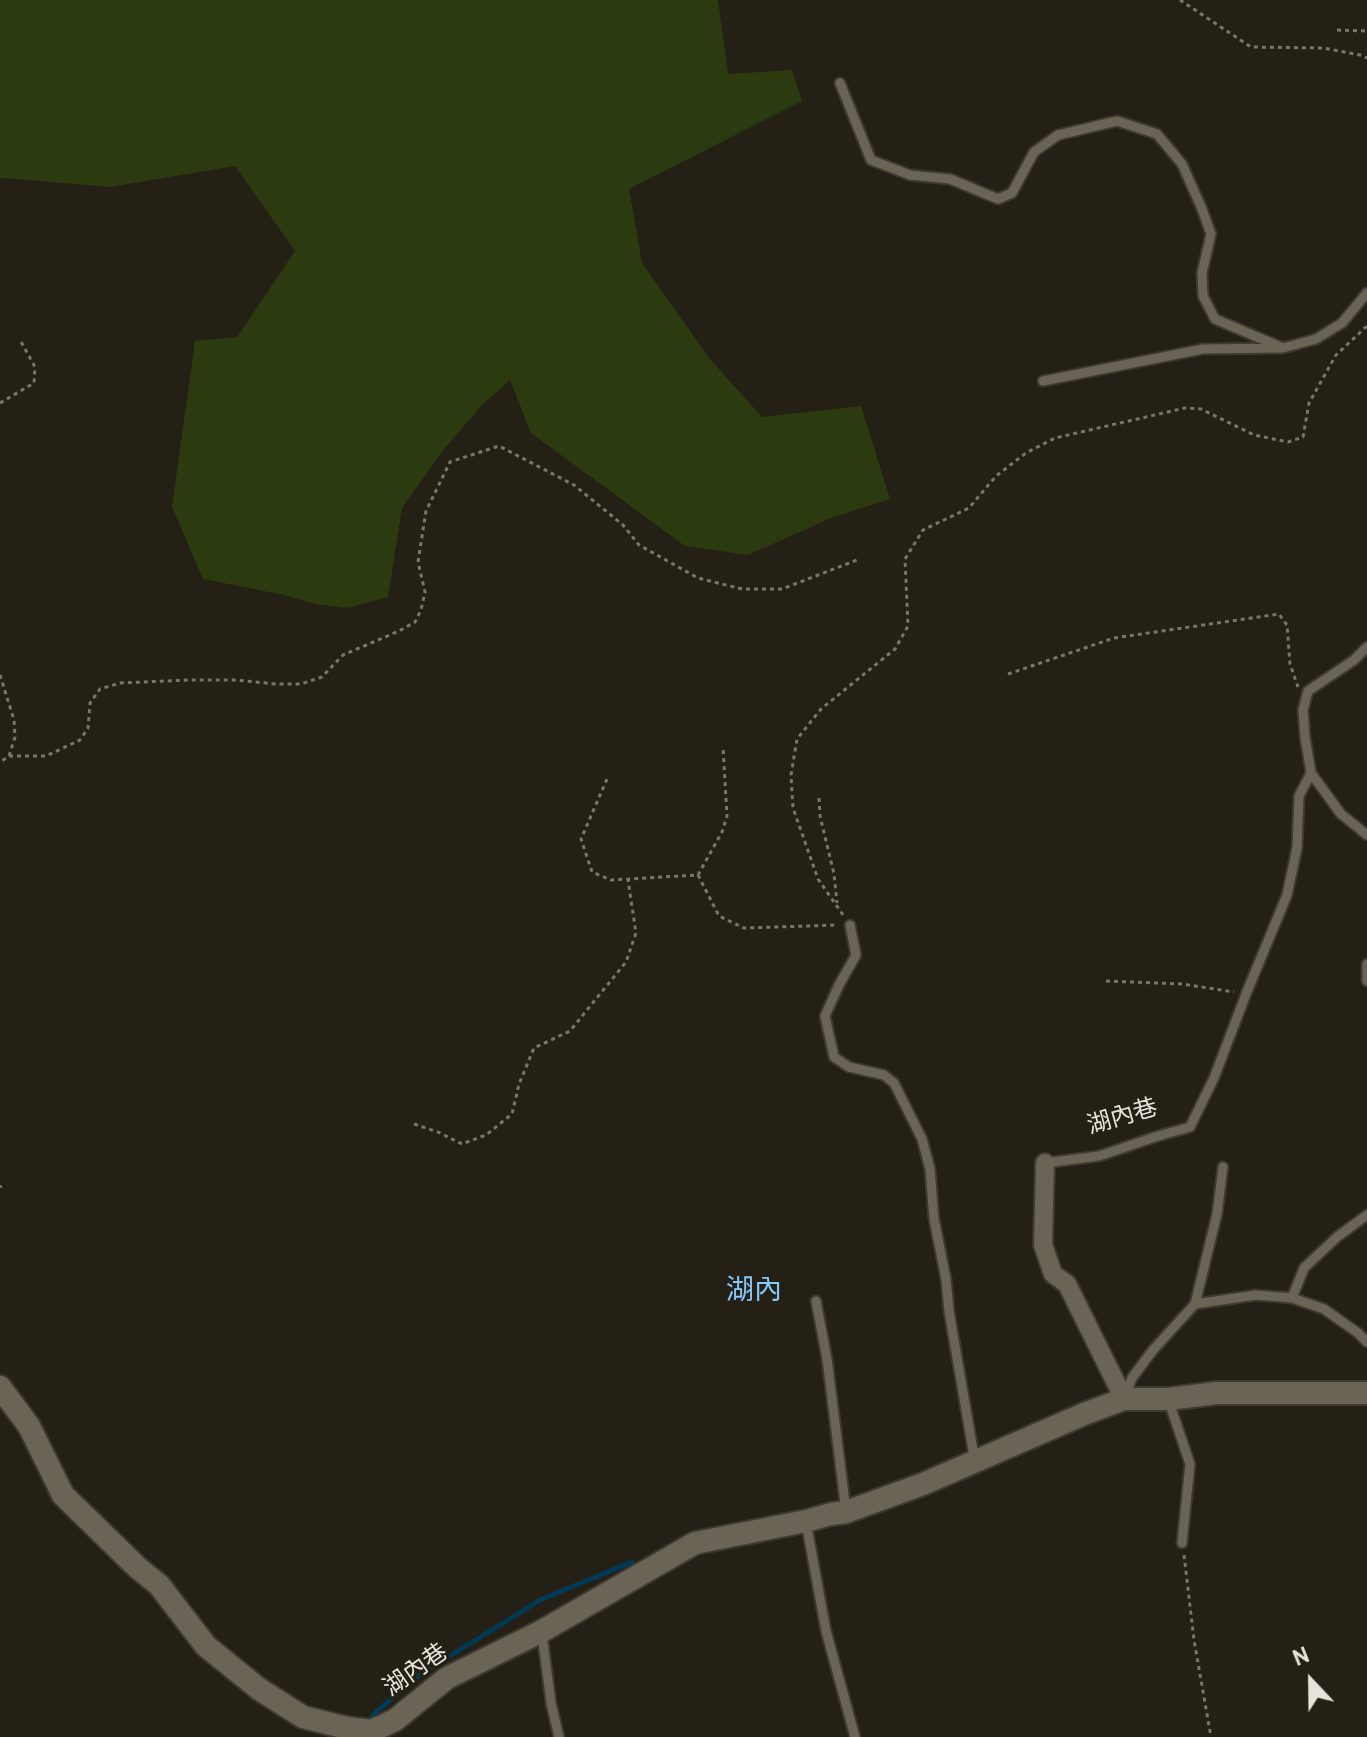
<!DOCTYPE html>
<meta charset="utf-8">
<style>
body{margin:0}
#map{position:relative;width:1367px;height:1737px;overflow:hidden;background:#252015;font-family:Overpass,sans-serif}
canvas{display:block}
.north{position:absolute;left:1271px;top:1641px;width:80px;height:80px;-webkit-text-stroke:6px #252015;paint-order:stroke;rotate:338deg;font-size:22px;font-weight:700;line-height:32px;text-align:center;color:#e6e3db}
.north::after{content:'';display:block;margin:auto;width:28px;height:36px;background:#e6e3db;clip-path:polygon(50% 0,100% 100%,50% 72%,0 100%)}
</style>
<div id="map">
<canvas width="1367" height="1737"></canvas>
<div class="north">N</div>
</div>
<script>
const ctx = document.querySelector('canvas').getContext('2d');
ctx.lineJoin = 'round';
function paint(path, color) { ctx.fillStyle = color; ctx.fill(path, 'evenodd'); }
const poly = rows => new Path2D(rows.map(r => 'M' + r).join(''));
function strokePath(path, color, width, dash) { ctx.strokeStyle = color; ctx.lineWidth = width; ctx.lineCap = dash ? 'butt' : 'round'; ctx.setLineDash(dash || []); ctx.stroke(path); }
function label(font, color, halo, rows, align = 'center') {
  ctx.font = font + ' Overpass,"Noto Sans TC",sans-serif'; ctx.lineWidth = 7; ctx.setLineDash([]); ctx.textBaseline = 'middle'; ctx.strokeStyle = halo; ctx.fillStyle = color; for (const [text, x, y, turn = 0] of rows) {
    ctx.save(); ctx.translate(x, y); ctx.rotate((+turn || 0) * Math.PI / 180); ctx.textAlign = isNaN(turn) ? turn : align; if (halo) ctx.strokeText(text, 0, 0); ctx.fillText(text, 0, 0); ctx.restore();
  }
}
paint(poly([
 [0,0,718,0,728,74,792,70,802,101,629,189,642,263,709,358,762,417,861,406,890,499,831,518,748,555,685,546,531,433,510,380,483,404,444,449,402,508,388,597,348,608,316,604,284,595,203,579,172,507,195,341,237,337,295,251,235,166,110,187,5,178,0,179]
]), '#2b3b0f');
strokePath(poly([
 [365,1724,377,1711,421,1674,540,1600,632,1562]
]), '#003a56', 5);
const service = poly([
 [840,83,871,160,910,175,950,179,998,199,1012,193,1034,152,1058,135,1117,121,1157,134,1182,164,1202,209,1211,234,1202,273,1203,296,1215,319,1283,348],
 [1043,381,1203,349,1283,348,1316,339,1342,323,1367,293],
 [1367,647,1354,660,1308,691,1303,710,1305,737,1311,773,1341,814,1367,835],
 [850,925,856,955,839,985,825,1016,834,1057,849,1067,884,1075,894,1083,922,1139,930,1169,934,1219,946,1279,949,1311,975,1462],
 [1367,964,1367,981],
 [1045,1163,1099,1156,1158,1136,1190,1127,1214,1078,1246,994,1287,895,1297,848,1299,796,1311,773],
 [1292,1298,1304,1268,1337,1237,1367,1215],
 [816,1301,827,1359,846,1511],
 [1195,1304,1256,1295,1292,1298,1324,1309,1358,1333,1367,1342],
 [1125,1396,1132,1378,1153,1350,1195,1304,1217,1214,1223,1167],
 [1168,1399,1190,1464,1182,1543],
 [806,1522,826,1631,855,1737],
 [542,1634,551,1703,559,1737]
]);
const minor = poly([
 [1045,1163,1043,1245,1053,1274,1067,1284,1124,1399]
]);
const tertiary = poly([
 [0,1387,29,1426,63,1495,138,1568,159,1585,206,1646,259,1689,303,1717,347,1728,372,1731,395,1720,447,1678,542,1631,695,1543,806,1521,831,1514,846,1512,923,1484,1084,1414,1124,1399,1168,1399,1217,1393,1367,1393]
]);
strokePath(service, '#3e3a32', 13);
strokePath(minor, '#3e3a32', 22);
strokePath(tertiary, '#3e3a32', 26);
strokePath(poly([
 [1180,0,1251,47,1323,48,1360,55,1367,58],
 [1337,30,1367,31],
 [0,403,34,383,35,367,20,340],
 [1008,674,1114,638,1279,614,1287,625,1290,664,1298,687],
 [0,675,14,720,15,737,9,756,0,762],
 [9,756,46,756,80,740,88,728,90,703,100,689,120,683,189,680,236,680,275,684,301,684,322,677,343,655,399,631,415,622,421,610,425,592,418,562,426,511,450,462,499,446,574,485,623,525,639,545,698,578,742,589,782,589,857,560],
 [607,779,581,839,592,872,611,880,698,875,719,916,744,928,838,925],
 [819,798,820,816,834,874,837,903],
 [698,875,722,832,727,816,723,747],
 [843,915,818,879,793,808,791,775,797,739,821,709,895,649,908,626,905,559,923,530,969,508,996,476,1026,453,1055,438,1185,408,1201,409,1254,435,1288,442,1303,437,1309,403,1336,355,1367,326],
 [1106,981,1182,984,1234,992],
 [414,1124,438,1132,462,1144,486,1135,512,1114,519,1084,534,1048,570,1031,626,962,636,933,628,880],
 [0,1187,2,1186],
 [1184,1555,1194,1640,1211,1737]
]), '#7a766c', 3, [4, 4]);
strokePath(service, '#6a6457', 9);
strokePath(minor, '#6a6457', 18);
strokePath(tertiary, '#6a6457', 22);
label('24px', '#e6e3db', '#252015', [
 ["湖內巷",1123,1119,-16],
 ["湖內巷",417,1672,-35]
]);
label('28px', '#83c8fa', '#252015', [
 ["湖內",754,1293]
]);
</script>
